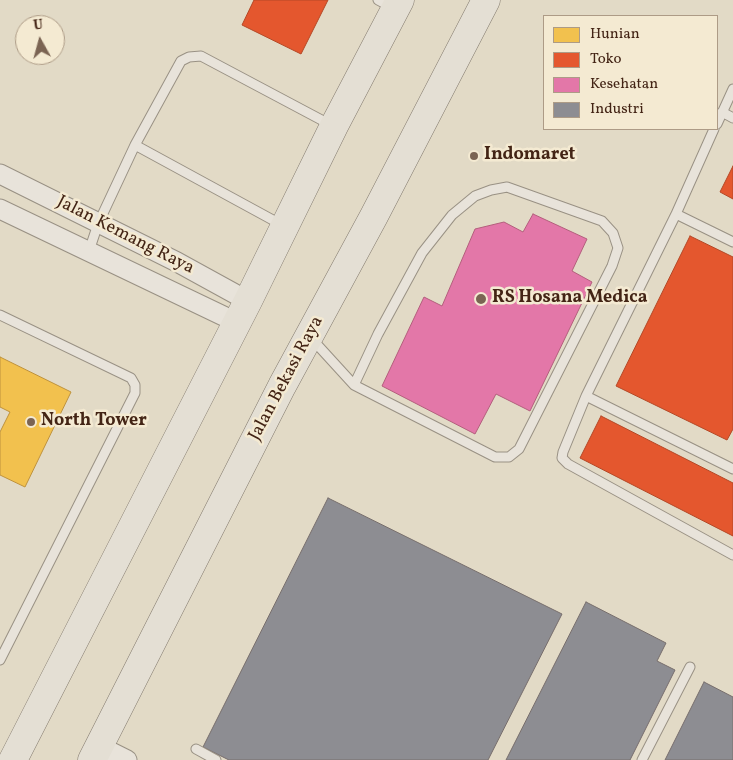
<!DOCTYPE html>
<style>
body{margin:0}
#map{position:relative;width:733px;height:760px;overflow:hidden;background:#e2dac6;font-family:Vollkorn,serif}
canvas{display:block}
.legend{position:absolute;left:543px;top:15px;width:175px;height:115px;box-sizing:border-box;background:#f4ead2;border:1px solid #ad9b86;margin:0;padding:6px 9px;list-style:none;font-size:15px;color:#432415}
.legend li{display:flex;align-items:center;gap:10px;height:25px}
.legend b{width:25px;border:1px solid #ad9b86}
.north{position:absolute;left:15px;top:15px;width:50px;height:50px;box-sizing:border-box;background:#f4ead2;border:1px solid #ad9b86;border-radius:50%;rotate:353deg;font-size:14px;font-weight:700;line-height:20px;text-align:center;color:#432415}
.north::after{content:'';display:block;margin:auto;width:18px;height:22px;background:#7b6453;clip-path:polygon(50% 0,100% 100%,50% 72%,0 100%)}
</style>
<div id="map">
<canvas width="733" height="760"></canvas>
<ul class="legend">
<li><b style="height:14px;background:#f2c14e"></b>Hunian</li>
<li><b style="height:14px;background:#e4572e"></b>Toko</li>
<li><b style="height:14px;background:#e377a8"></b>Kesehatan</li>
<li><b style="height:14px;background:#8d8d92"></b>Industri</li>
</ul>
<div class="north">U</div>
</div>
<script>
const ctx = document.querySelector('canvas').getContext('2d');
ctx.lineJoin = 'round';
function paint(path, color) { ctx.fillStyle = color; ctx.fill(path, 'evenodd'); }
const poly = rows => new Path2D(rows.map(r => 'M' + r).join(''));
function strokePath(path, color, width, dash) { ctx.strokeStyle = color; ctx.lineWidth = width; ctx.lineCap = dash ? 'butt' : 'round'; ctx.setLineDash(dash || []); ctx.stroke(path); }
function label(font, color, halo, rows, align = 'center') {
  ctx.font = font + ' Vollkorn,serif'; ctx.lineWidth = 5; ctx.setLineDash([]); ctx.textBaseline = 'middle'; ctx.strokeStyle = halo; ctx.fillStyle = color; for (const [text, x, y, turn = 0] of rows) {
    ctx.save(); ctx.translate(x, y); ctx.rotate((+turn || 0) * Math.PI / 180); ctx.textAlign = isNaN(turn) ? turn : align; if (halo) ctx.strokeText(text, 0, 0); ctx.fillText(text, 0, 0); ctx.restore();
  }
}
const homes = poly([
 [0,357,71,392,25,487,0,475,0,432,10,412,0,407,0,357]
]);
paint(homes, '#f2c14e');
strokePath(homes, '#be923d', 1);
const shops = poly([
 [254,0,328,0,301,54,242,25,254,0],
 [733,166,733,199,720,192,733,166],
 [690,236,733,257,733,429,727,440,616,386,690,236],
 [601,416,733,483,733,536,580,458,601,416]
]);
paint(shops, '#e4572e');
strokePath(shops, '#b44826', 1);
const health = poly([
 [533,214,587,239,572,271,592,282,530,411,496,394,475,434,382,386,424,297,442,306,475,229,504,222,523,232,533,214]
]);
paint(health, '#e377a8');
strokePath(health, '#b35e7c', 1);
const industry = poly([
 [328,498,562,614,488,760,229,760,203,747,328,498],
 [586,602,666,643,657,661,675,670,630,760,506,760,586,602],
 [704,682,733,697,733,760,665,760,704,682]
]);
paint(industry, '#8d8d92');
strokePath(industry, '#776e6c', 1);
const lane = poly([
 [378,0,393,8],
 [722,112,733,118],
 [717,124,733,89],
 [714,129,676,214,586,396,563,452,562,458,568,464,733,555],
 [135,145,282,225],
 [676,214,733,242],
 [89,251,98,224,135,145,181,61,189,57,201,56,331,125],
 [0,315,131,378,135,385,135,393,0,660],
 [312,339,354,385,495,457,509,457,519,449,612,266,618,248,613,233,602,221,507,187,491,190,475,196,452,215,422,253,378,334,354,385],
 [586,396,733,469],
 [196,749,216,760],
 [642,760,690,667]
]);
const street = poly([
 [0,174,177,262,248,301],
 [0,209,236,322],
 [99,746,127,760]
]);
const primary = poly([
 [13,760,248,301,334,126,400,0],
 [92,760,282,386,374,216,486,0]
]);
strokePath(lane, '#999184', 11);
strokePath(street, '#999184', 21);
strokePath(primary, '#82796d', 29);
strokePath(lane, '#e8e3da', 9);
strokePath(street, '#e8e3da', 19);
strokePath(primary, '#e4dfd4', 28);
for (const [x, y, r, color] of [
 [474,156,5,"#7b6453"],
 [481,299,6,"#7b6453"],
 [31,422,5,"#7b6453"]
]) { const dot = new Path2D(); dot.arc(x, y, r, 0, 2 * Math.PI); ctx.fillStyle = color; ctx.fill(dot); strokePath(dot, '#f4ead2', 2); }
label('bold 18px', '#432415', '#f4ead2', [
 ["Indomaret",484,156],
 ["RS Hosana Medica",492,299],
 ["North Tower",41,422]
], 'left');
label('18px', '#432415', '#f4ead2', [
 ["Jalan Kemang Raya",125,236,27],
 ["Jalan Bekasi Raya",287,379,-62]
]);
</script>
